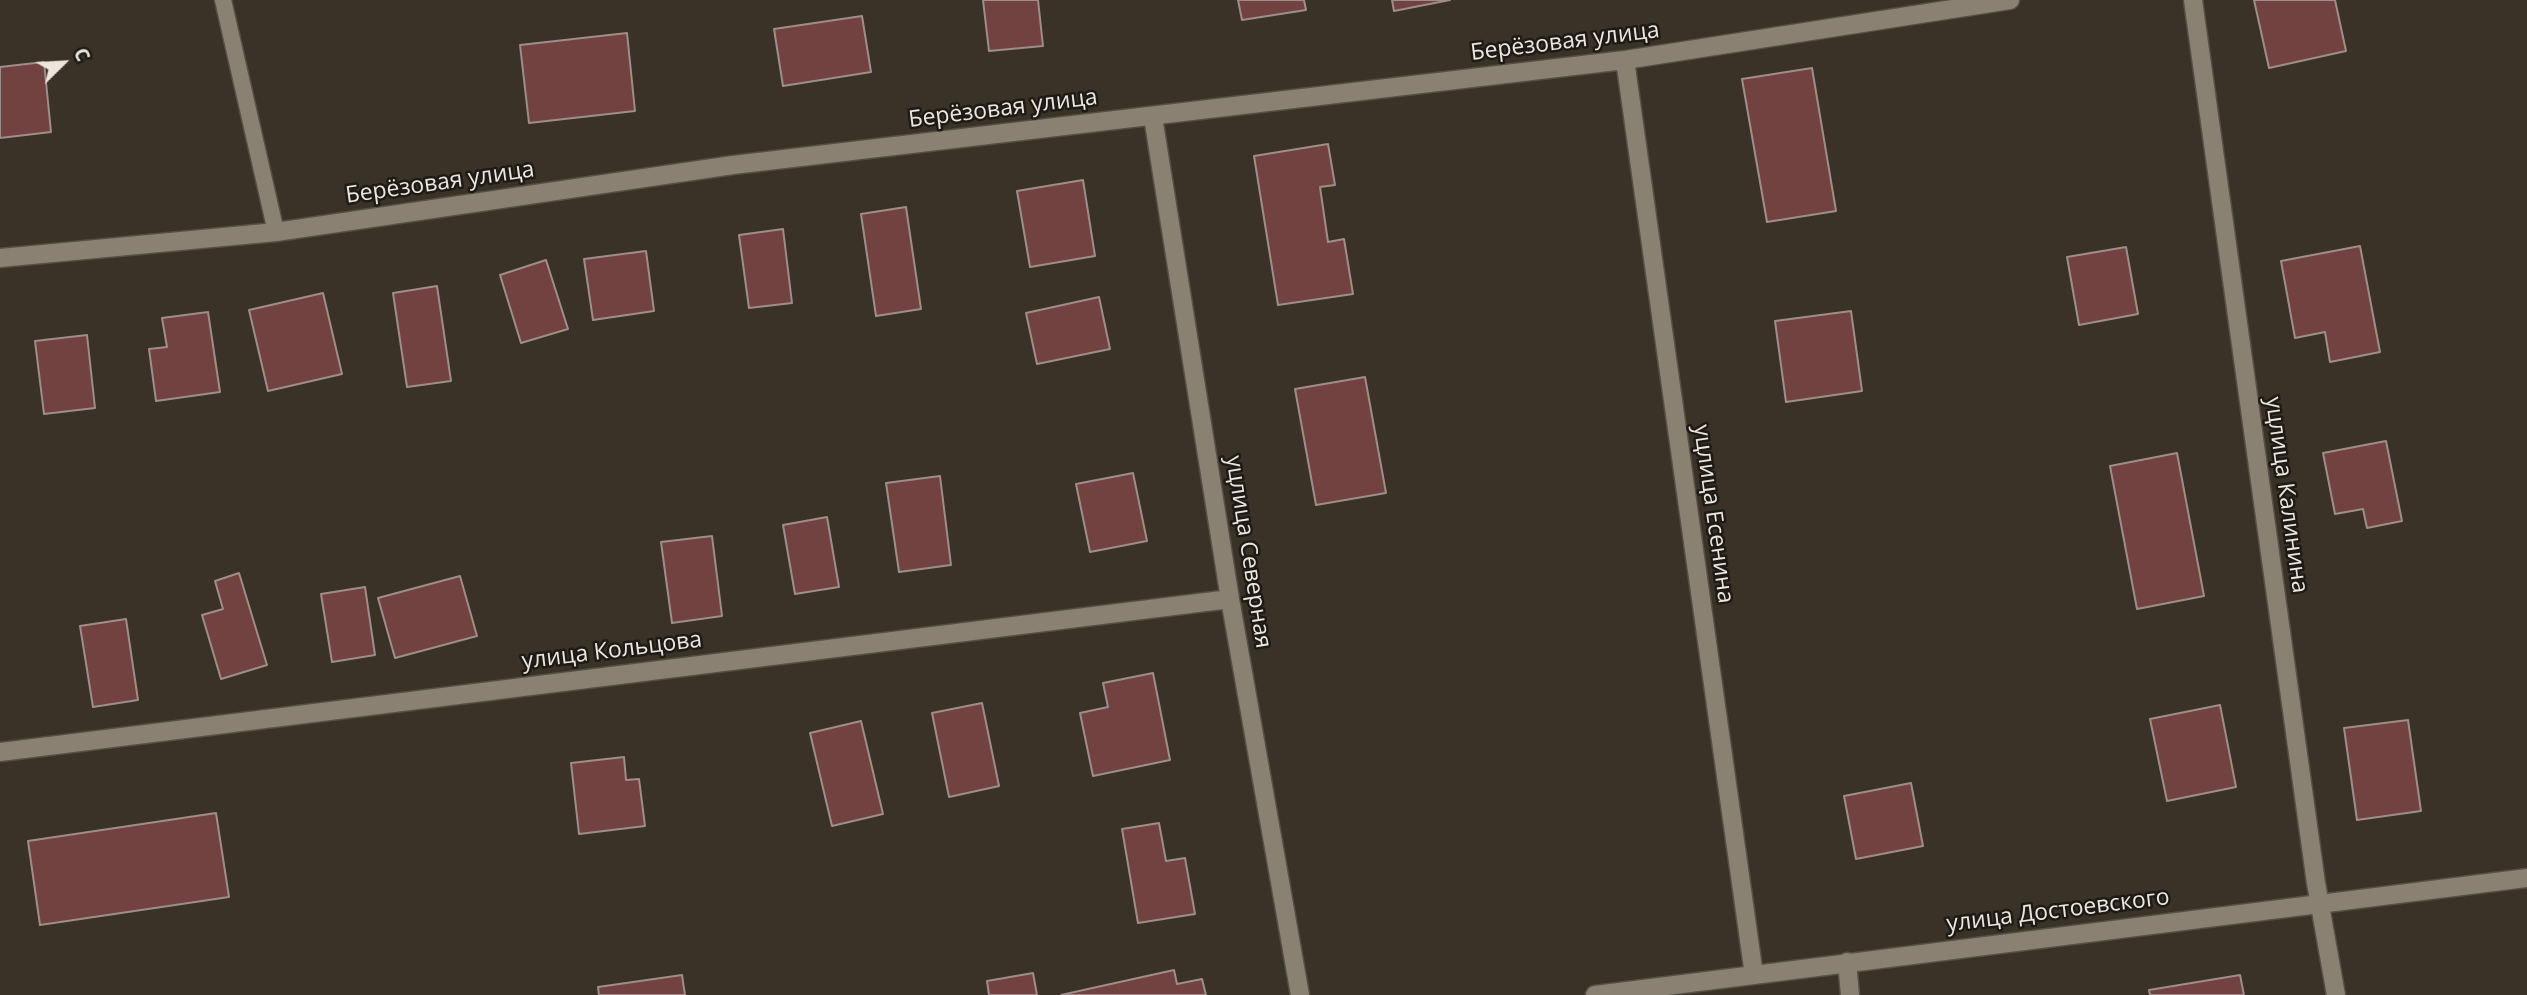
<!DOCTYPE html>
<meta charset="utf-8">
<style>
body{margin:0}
#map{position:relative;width:2527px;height:995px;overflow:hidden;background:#3a3226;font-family:"Open Sans",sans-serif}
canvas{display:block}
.north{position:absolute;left:28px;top:28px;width:70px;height:70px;-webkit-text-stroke:5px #1e1a15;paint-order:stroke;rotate:66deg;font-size:19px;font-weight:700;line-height:28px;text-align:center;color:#ebe6de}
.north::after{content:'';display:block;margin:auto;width:24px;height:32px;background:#ebe6de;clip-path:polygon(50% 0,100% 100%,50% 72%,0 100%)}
</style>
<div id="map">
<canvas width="2527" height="995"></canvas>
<div class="north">С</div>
</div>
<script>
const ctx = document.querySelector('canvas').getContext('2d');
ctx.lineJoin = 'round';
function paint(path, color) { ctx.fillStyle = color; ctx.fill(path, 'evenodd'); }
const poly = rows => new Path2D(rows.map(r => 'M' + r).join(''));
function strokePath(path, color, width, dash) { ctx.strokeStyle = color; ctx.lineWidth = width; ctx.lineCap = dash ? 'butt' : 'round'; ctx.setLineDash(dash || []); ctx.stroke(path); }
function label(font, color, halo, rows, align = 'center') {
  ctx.font = font + ' "Open Sans",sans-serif'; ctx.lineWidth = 5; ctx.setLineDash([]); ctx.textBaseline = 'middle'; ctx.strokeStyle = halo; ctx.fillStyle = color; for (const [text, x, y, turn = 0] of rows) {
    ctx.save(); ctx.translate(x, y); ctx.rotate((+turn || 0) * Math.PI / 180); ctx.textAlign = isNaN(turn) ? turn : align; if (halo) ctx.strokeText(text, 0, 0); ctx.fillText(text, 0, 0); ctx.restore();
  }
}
const building = poly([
 [983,0,1038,0,1043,46,989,51,983,0],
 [1238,0,1304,0,1306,10,1242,20,1238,0],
 [1392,0,1450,0,1394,11,1392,0],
 [2254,0,2335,0,2346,51,2269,68,2254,0],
 [862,16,871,72,783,86,774,29,862,16],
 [627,33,635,111,529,123,520,45,627,33],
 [44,62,51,132,0,138,0,67,44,62],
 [1812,68,1836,211,1767,222,1742,79,1812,68],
 [1328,144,1335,185,1320,187,1328,242,1344,239,1353,294,1278,305,1254,156,1328,144],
 [1083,180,1095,256,1030,267,1017,191,1083,180],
 [906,207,921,309,876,316,861,214,906,207],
 [783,229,792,303,749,308,739,235,783,229],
 [2360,246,2380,352,2330,362,2325,332,2295,338,2281,261,2360,246],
 [2126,247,2138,314,2079,325,2067,257,2126,247],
 [646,251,654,311,593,320,584,259,646,251],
 [546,260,568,329,521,343,500,275,546,260],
 [437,286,451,381,407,387,393,293,437,286],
 [323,293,342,374,268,391,249,310,323,293],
 [1099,297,1110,349,1037,364,1026,313,1099,297],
 [1851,311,1862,391,1786,402,1775,321,1851,311],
 [208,312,220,392,156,401,149,349,167,347,162,318,208,312],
 [87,335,95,408,44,414,35,341,87,335],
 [1365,377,1386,493,1316,505,1295,389,1365,377],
 [2386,441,2402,521,2367,528,2363,509,2335,514,2323,453,2386,441],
 [2177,453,2204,596,2137,609,2110,466,2177,453],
 [1133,473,1147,541,1090,552,1076,484,1133,473],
 [940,476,951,565,899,572,886,483,940,476],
 [827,517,839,587,795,594,783,525,827,517],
 [712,536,722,616,672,623,661,542,712,536],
 [239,573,267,665,221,679,202,615,223,609,215,581,239,573],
 [460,576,477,636,395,658,378,598,460,576],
 [365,587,375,655,332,662,321,594,365,587],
 [126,619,138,700,93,707,80,626,126,619],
 [1153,673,1170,760,1093,776,1080,713,1108,707,1103,683,1153,673],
 [982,703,999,786,949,797,932,713,982,703],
 [2220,705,2236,787,2167,801,2150,719,2220,705],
 [2408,720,2421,811,2357,820,2344,728,2408,720],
 [861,721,883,814,832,826,810,733,861,721],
 [624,757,626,780,639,779,645,826,579,834,571,763,624,757],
 [1911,783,1923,846,1856,859,1844,796,1911,783],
 [216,813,229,897,40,925,28,841,216,813],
 [1159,823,1166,861,1185,858,1195,914,1138,923,1122,829,1159,823],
 [1174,970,1177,984,1202,979,1206,995,1061,995,1174,970],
 [1033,973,1037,995,989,995,987,981,1033,973],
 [682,975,685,995,599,995,598,987,682,975],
 [2240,975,2244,995,2150,995,2149,990,2240,975]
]);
paint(building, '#71423f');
strokePath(building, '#9f8d8b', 2);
const service = poly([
 [223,0,276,232]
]);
const minor = poly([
 [2193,0,2316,883,2336,995],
 [1625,60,1754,975],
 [1153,117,1230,599,1300,995],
 [0,258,276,232,733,165,1625,60,2010,0],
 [0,752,1230,599],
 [1847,962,1850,995],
 [1595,995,2527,878]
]);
strokePath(service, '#564f45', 19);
strokePath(minor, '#564f45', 21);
strokePath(service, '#8a8173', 16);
strokePath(minor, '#8a8173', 18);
label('23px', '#ebe6de', '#1e1a15', [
 ["Берёзовая улица",1565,42,-7],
 ["Берёзовая улица",1003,109,-7],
 ["Берёзовая улица",440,183,-8],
 ["уцлица Калинина",2286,495,82],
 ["уцлица Есенина",1713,514,82],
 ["уцлица Северная",1248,552,81],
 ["улица Кольцова",612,651,-7],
 ["улица Достоевского",2058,911,-7]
]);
</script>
